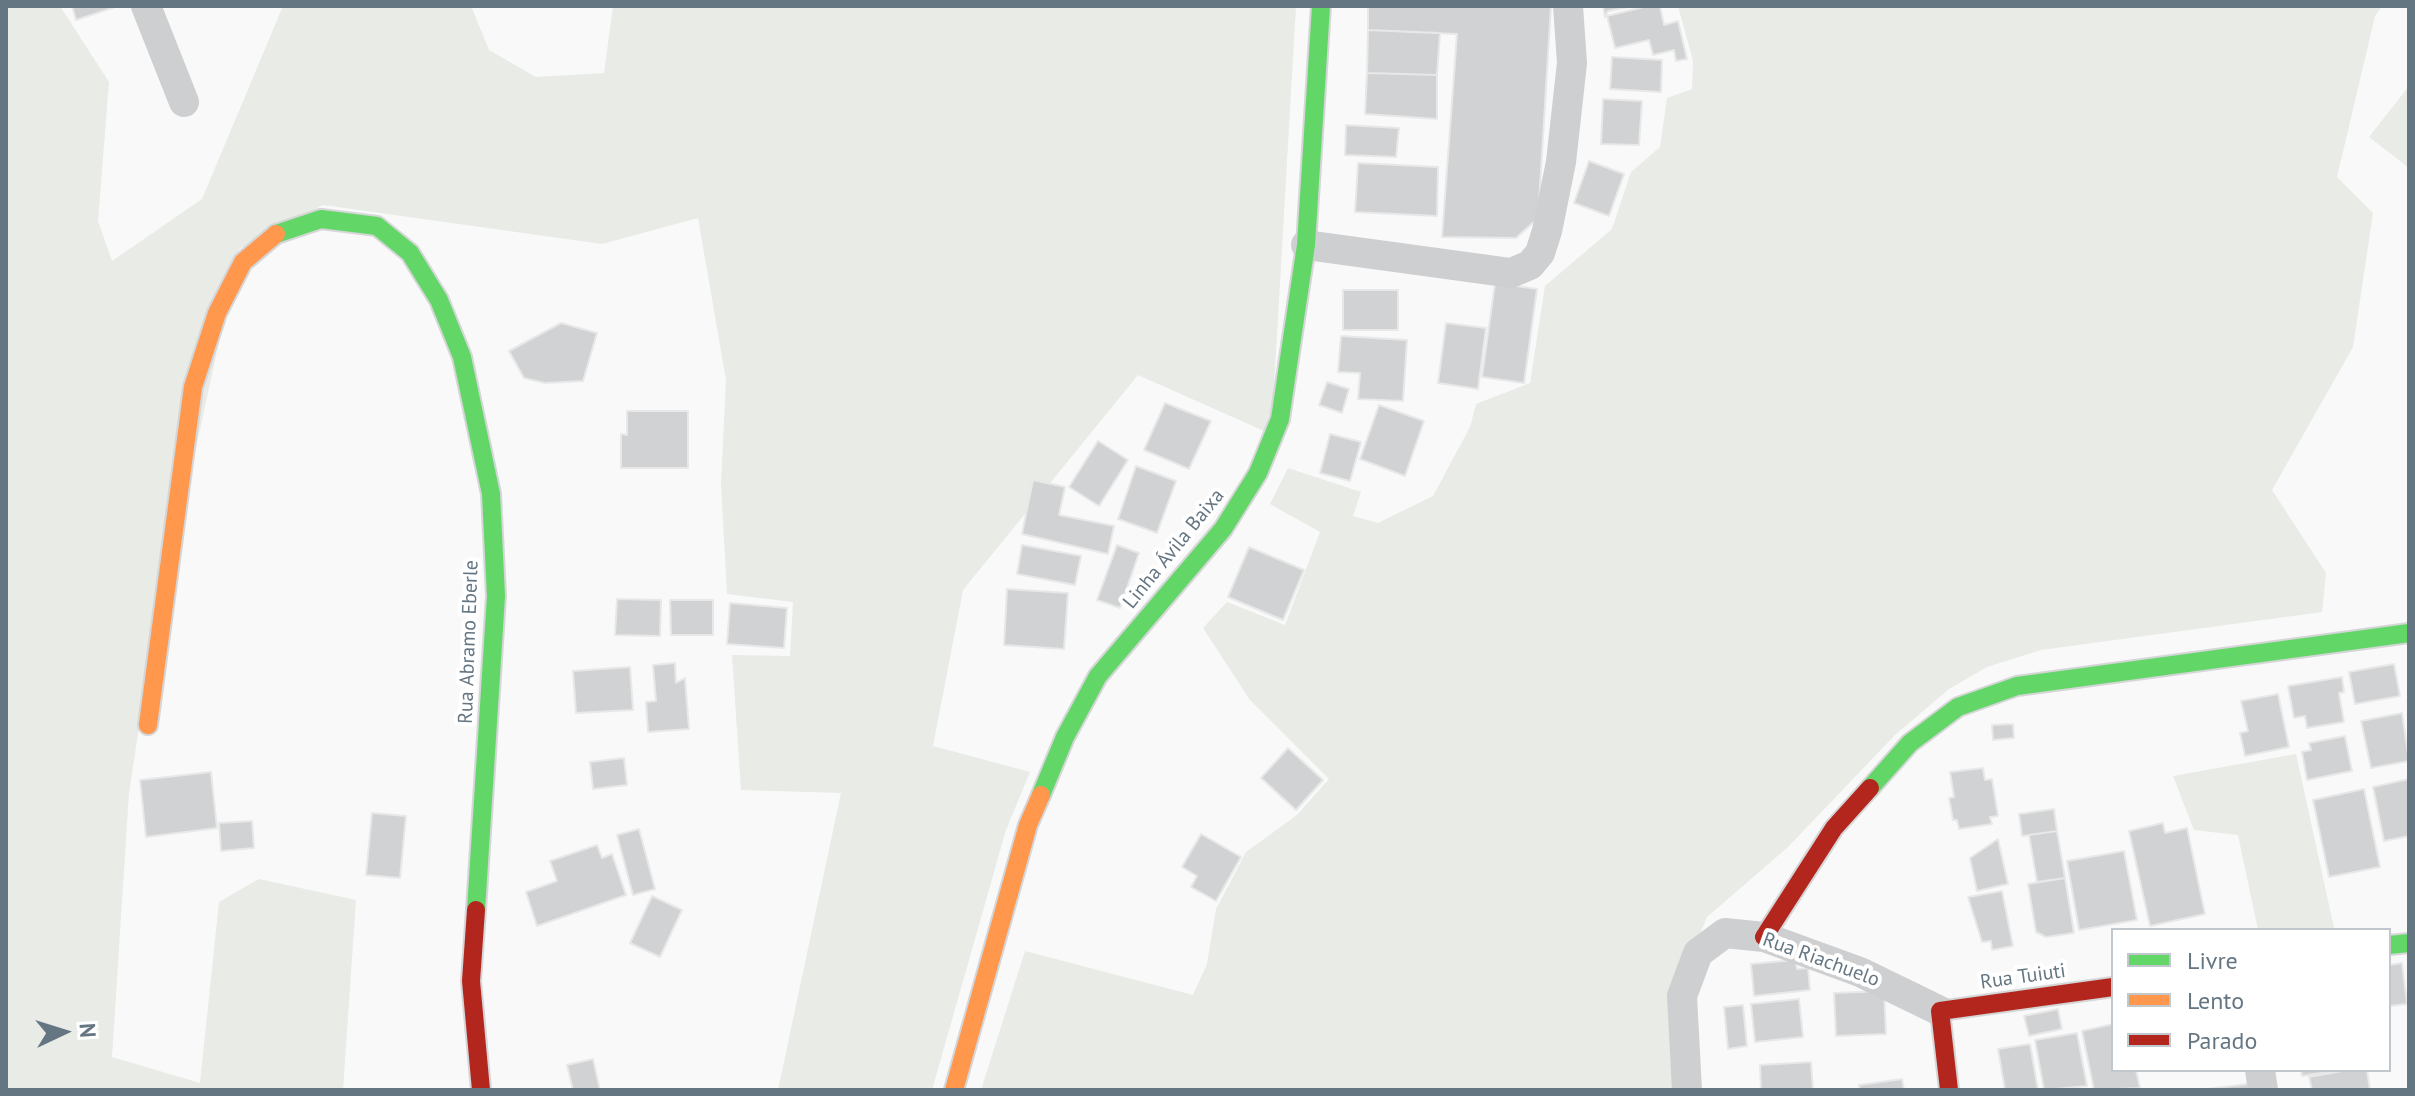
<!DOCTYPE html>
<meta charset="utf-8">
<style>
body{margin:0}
#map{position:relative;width:2415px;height:1096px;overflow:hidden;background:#f9f9f9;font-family:"PT Sans",sans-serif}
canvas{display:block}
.frame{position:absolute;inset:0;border:8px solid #657683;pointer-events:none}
.legend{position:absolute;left:2111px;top:928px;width:280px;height:144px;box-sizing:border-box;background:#fff;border:2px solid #c1c8cd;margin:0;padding:10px 14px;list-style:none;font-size:24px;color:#657683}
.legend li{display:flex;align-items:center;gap:16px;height:40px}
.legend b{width:40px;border:2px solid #c1c8cd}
.north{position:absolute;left:24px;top:992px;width:80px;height:80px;-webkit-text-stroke:6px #fff;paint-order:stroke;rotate:86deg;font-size:22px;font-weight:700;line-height:32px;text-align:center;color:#657683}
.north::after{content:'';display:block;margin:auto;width:28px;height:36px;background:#657683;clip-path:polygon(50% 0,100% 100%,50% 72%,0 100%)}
</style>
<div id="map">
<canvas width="2415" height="1096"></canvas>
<div class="frame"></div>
<ul class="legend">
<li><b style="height:10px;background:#63d668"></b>Livre</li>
<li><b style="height:10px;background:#ff974d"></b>Lento</li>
<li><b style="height:10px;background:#b3261e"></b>Parado</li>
</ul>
<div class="north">N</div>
</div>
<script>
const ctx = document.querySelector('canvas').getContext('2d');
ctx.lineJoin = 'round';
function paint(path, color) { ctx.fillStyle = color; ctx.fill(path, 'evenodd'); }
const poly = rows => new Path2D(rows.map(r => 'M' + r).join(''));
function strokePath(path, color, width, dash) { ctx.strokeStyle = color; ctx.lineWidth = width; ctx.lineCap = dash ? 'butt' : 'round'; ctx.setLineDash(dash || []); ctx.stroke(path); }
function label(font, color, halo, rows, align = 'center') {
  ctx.font = font + ' "PT Sans",sans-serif'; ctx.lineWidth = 8; ctx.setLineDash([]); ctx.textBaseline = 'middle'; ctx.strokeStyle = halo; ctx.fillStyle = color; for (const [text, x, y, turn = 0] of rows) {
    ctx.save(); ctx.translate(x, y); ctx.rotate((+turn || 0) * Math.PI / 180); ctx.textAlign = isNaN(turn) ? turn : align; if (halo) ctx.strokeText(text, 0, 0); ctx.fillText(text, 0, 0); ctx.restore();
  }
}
paint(poly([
 [6,6,60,6,109,82,98,221,112,261,202,199,283,6,471,6,489,50,536,77,604,73,613,6,1296,6,1273,404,1264,431,1138,375,963,590,933,746,1030,772,1006,830,932,1090,778,1090,841,793,741,790,732,655,790,656,793,602,727,594,721,484,726,380,698,218,602,244,323,205,239,249,147,675,129,793,112,1057,200,1083,219,902,259,879,356,900,343,1090,6,1090],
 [1678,6,2382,6,2375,16,2337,177,2373,213,2353,347,2272,490,2326,573,2322,612,2041,650,1987,667,1949,689,1895,735,1788,847,1707,917,1684,972,1679,1090,981,1090,1025,951,1193,995,1207,964,1216,909,1246,852,1297,815,1329,779,1250,700,1203,628,1227,602,1285,625,1320,532,1270,504,1288,468,1361,492,1353,516,1378,523,1433,496,1470,427,1476,404,1530,383,1545,286,1612,229,1631,172,1660,147,1667,98,1692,89,1693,61],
 [2409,86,2409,168,2369,137],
 [2296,754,2334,928,2258,930,2238,835,2194,830,2173,776]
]), '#e8ebe6');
const building = poly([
 [72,6,118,6,76,20,72,6],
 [1368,6,1551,6,1538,218,1516,238,1442,237,1457,34,1368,30,1368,6],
 [1603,6,1634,6,1608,11,1605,17,1603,6],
 [1648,6,1660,6,1664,25,1678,21,1687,59,1676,61,1674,50,1653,55,1649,40,1615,48,1607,16,1648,6],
 [1368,30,1440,33,1437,75,1367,73,1368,30],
 [1612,57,1662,60,1661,92,1610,89,1612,57],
 [1367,73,1437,75,1437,119,1365,114,1367,73],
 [1603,99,1642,101,1639,145,1601,144,1603,99],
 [1346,125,1399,128,1396,157,1345,155,1346,125],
 [1589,161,1624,174,1609,216,1574,203,1589,161],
 [1358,163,1438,167,1437,216,1355,212,1358,163],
 [1495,283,1537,289,1524,383,1482,377,1495,283],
 [1343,290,1398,290,1398,330,1343,330,1343,290],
 [561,323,597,333,583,381,545,383,524,378,509,351,561,323],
 [1446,323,1486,328,1478,389,1438,383,1446,323],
 [1341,336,1407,340,1403,401,1358,399,1360,373,1338,372,1341,336],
 [1327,382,1349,389,1342,413,1319,405,1327,382],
 [1165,403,1211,421,1189,469,1144,450,1165,403],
 [1379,405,1424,421,1405,476,1360,459,1379,405],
 [627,411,688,411,688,468,621,468,621,434,627,435,627,411],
 [1330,434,1361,442,1350,481,1320,473,1330,434],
 [1098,441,1128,460,1099,506,1069,487,1098,441],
 [1136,466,1176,481,1157,533,1118,519,1136,466],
 [1033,480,1065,487,1059,515,1114,526,1108,554,1022,534,1033,480],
 [1022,545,1081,556,1075,585,1017,574,1022,545],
 [1117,545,1139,553,1120,608,1097,600,1117,545],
 [1249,547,1304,570,1283,620,1228,597,1249,547],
 [1007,589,1068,593,1064,649,1004,645,1007,589],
 [617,599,661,600,660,636,615,635,617,599],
 [670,600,713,600,713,635,671,635,670,600],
 [730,603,787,608,784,648,727,644,730,603],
 [675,663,676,683,685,678,689,729,648,732,646,702,656,701,653,665,675,663],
 [2394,664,2400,696,2355,704,2349,672,2394,664],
 [630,667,633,710,576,713,573,671,630,667],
 [2342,677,2344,692,2339,693,2344,722,2307,728,2305,716,2294,718,2288,686,2342,677],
 [2278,694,2289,747,2245,756,2240,733,2248,731,2241,701,2278,694],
 [2402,713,2409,761,2371,768,2361,721,2402,713],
 [2013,724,2014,738,1993,740,1992,725,2013,724],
 [2345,736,2352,771,2307,780,2302,752,2311,750,2309,743,2345,736],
 [1288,748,1323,780,1296,810,1261,778,1288,748],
 [624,758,627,785,593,789,590,762,624,758],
 [1983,768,1985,780,1992,779,1998,816,1990,817,1992,824,1959,829,1957,820,1953,820,1949,798,1954,797,1950,772,1983,768],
 [211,772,217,828,146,837,140,780,211,772],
 [2409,779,2409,836,2384,841,2373,787,2409,779],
 [2364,789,2380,867,2329,877,2313,800,2364,789],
 [2054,809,2057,831,2022,836,2019,814,2054,809],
 [372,813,406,816,400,878,366,875,372,813],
 [252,821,254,848,221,851,219,823,252,821],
 [2163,823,2165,833,2187,828,2205,914,2150,926,2129,831,2163,823],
 [639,829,655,889,633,895,617,835,639,829],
 [2057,831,2065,878,2037,882,2029,835,2057,831],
 [1201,834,1241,857,1216,901,1191,887,1197,876,1182,867,1201,834],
 [1998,839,2008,884,1977,891,1970,858,1998,839],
 [597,845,602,858,612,854,626,895,537,926,526,892,557,881,550,861,597,845],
 [2124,851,2137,920,2079,930,2067,861,2124,851],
 [2065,878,2074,933,2046,937,2036,932,2028,884,2065,878],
 [2002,891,2013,946,1992,950,1991,941,1982,942,1968,897,2002,891],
 [652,896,682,910,660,957,630,943,652,896],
 [1795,960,1797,969,1808,968,1810,990,1754,996,1751,964,1795,960],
 [2402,963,2407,1004,2389,1006,2389,965,2402,963],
 [1884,991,1886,1034,1836,1036,1834,993,1884,991],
 [1799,999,1803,1037,1755,1042,1751,1004,1799,999],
 [1743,1005,1747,1046,1728,1049,1724,1007,1743,1005],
 [2058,1009,2062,1029,2029,1036,2024,1016,2058,1009],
 [2113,1024,2113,1070,2136,1070,2140,1088,2094,1090,2082,1031,2113,1024],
 [2077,1033,2087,1086,2044,1090,2035,1040,2077,1033],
 [2030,1044,2038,1090,2005,1090,1998,1049,2030,1044],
 [593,1059,600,1090,573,1090,567,1065,593,1059],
 [1811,1062,1813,1090,1761,1090,1760,1065,1811,1062],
 [2301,1070,2335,1070,2335,1071,2302,1076,2301,1070],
 [2348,1070,2367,1070,2370,1090,2312,1090,2309,1077,2348,1070],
 [1902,1079,1904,1090,1860,1090,1859,1085,1902,1079],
 [2248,1084,2249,1090,2199,1090,2248,1084]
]);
paint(building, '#d0d2d3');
strokePath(building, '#e8e8e8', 2);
const fast = poly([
 [276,234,321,219,377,226,410,253,439,300,462,357,491,494,496,596,476,910],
 [1870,788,1910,743,1958,707,2017,686,2409,633],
 [1041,795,1065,737,1098,676,1223,529,1258,473,1280,419,1306,245,1321,6],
 [2389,945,2409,943]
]);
const slow = poly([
 [148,725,193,387,217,313,243,262,276,234],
 [954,1090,1028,825,1041,795]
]);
const jam = poly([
 [476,910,471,981,481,1090],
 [1764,937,1834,828,1870,788],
 [1949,1090,1940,1011,2113,987]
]);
strokePath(fast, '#d5d6d7', 22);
strokePath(slow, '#d5d6d7', 22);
strokePath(jam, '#d5d6d7', 22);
strokePath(poly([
 [146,6,184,102],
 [1306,245,1511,273,1530,265,1540,253,1547,231,1561,162,1572,63,1568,6],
 [2260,1070,2263,1090],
 [1687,1090,1682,996,1698,953,1725,933,1764,937,1860,972,1940,1011]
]), '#cecfd0', 30);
strokePath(fast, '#63d668', 18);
strokePath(slow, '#ff974d', 18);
strokePath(jam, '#b3261e', 18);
label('20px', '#657683', '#fff', [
 ["Linha Ávila Baixa",1174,549,-51],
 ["Rua Abramo Eberle",469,642,-88],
 ["Rua Riachuelo",1821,960,20],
 ["Rua Tuiuti",2023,977,-8]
]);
</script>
